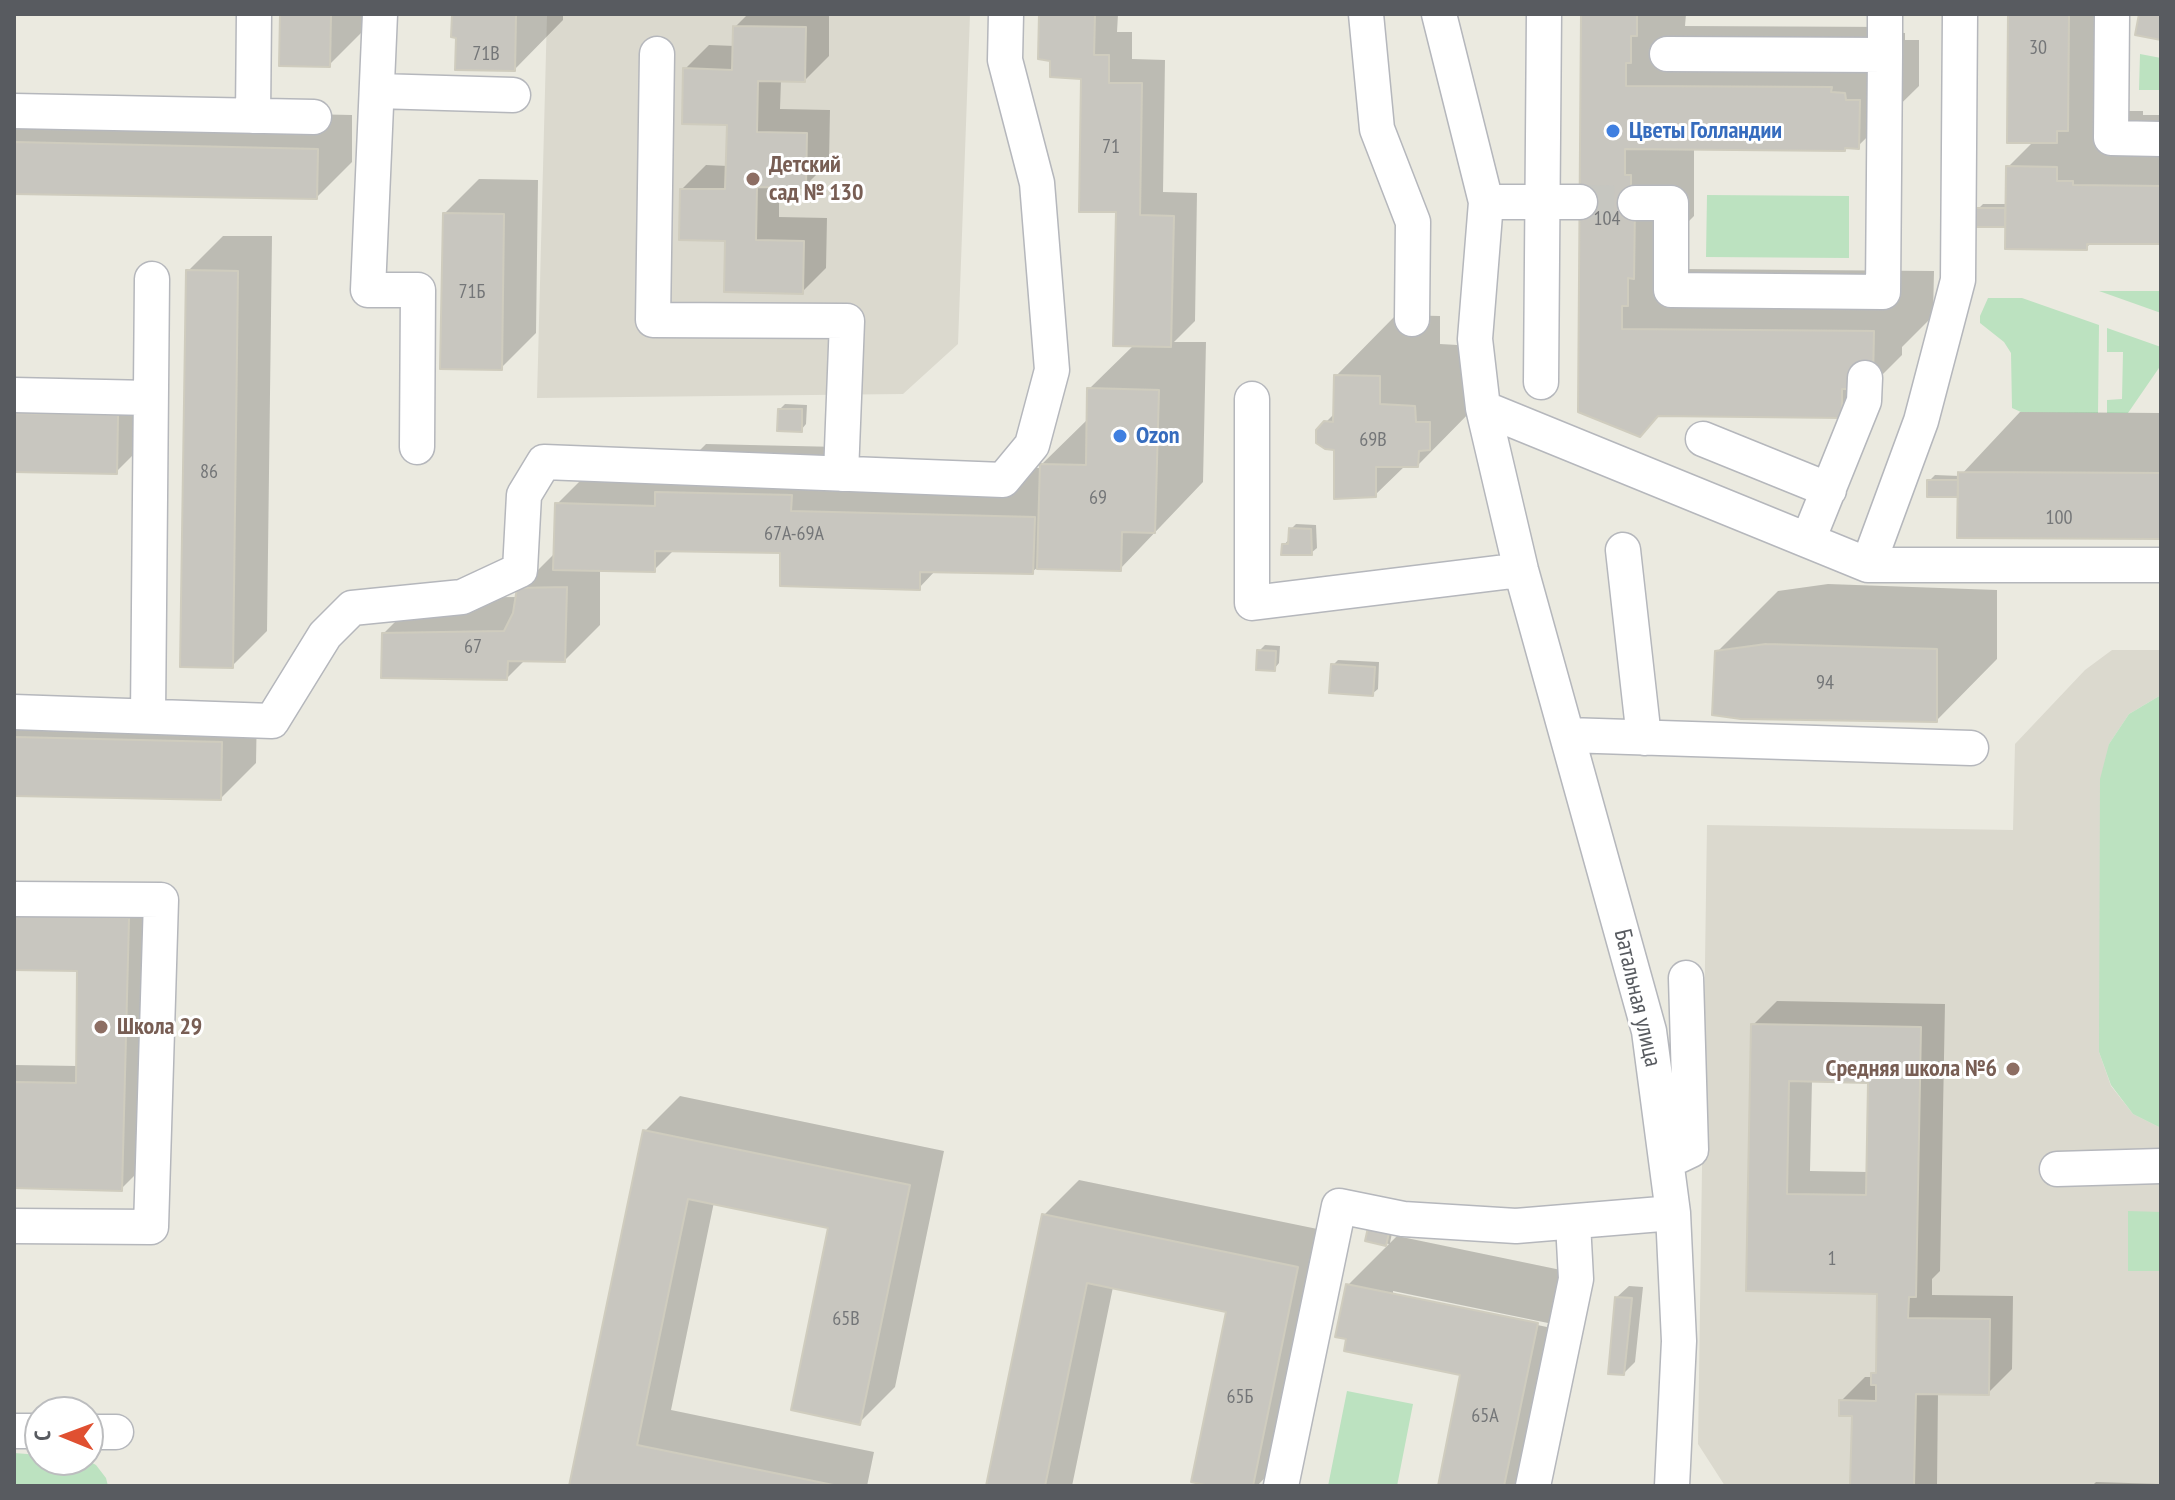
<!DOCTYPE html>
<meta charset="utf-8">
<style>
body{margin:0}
#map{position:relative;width:2175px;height:1500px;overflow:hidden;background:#ebeae0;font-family:"PT Sans Narrow",sans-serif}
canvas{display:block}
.frame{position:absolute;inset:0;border:16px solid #585b60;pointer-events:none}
.north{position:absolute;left:24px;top:1396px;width:80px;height:80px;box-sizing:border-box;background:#fff;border:2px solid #bcbdbf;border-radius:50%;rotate:271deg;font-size:22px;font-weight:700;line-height:32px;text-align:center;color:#585b60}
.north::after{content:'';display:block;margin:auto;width:28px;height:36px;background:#e05031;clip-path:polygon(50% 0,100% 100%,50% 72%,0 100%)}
</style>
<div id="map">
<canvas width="2175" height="1500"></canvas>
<div class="frame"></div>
<div class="north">С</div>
</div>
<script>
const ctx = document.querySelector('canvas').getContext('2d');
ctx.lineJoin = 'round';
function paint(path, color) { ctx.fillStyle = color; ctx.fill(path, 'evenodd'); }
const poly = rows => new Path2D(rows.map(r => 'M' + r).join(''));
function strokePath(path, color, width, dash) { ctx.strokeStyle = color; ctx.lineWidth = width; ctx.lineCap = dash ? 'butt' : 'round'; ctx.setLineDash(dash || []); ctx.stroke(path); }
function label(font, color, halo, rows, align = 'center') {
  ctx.font = font + ' "PT Sans Narrow",sans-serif'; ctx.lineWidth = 6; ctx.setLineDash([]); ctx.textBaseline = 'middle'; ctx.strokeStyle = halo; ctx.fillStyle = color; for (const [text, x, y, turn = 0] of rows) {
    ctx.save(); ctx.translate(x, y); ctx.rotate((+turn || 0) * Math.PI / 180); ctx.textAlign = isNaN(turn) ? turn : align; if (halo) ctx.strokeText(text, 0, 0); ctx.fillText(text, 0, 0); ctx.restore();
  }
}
paint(poly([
 [547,14,970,14,958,344,903,394,537,398],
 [2112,650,2161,650,2161,695,2129,714,2109,744,2099,1052,2111,1086,2133,1114,2161,1128,2161,1486,1914,1486,1916,1394,1988,1395,1990,1320,1908,1318,1909,1297,1916,1297,1921,1028,1751,1025,1746,1291,1877,1294,1876,1373,1871,1373,1871,1384,1876,1385,1876,1401,1840,1400,1839,1416,1852,1416,1850,1486,1725,1486,1698,1444,1707,825,2013,830,2015,744,2085,670]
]), '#dbd9ce');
paint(poly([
 [2140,54,2161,58,2161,90,2139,90],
 [1707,195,1849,196,1849,258,1706,257],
 [2099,291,2161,291,2161,313],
 [1988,298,2022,298,2099,325,2098,413,2021,412,2012,408,2011,353,2004,342,1980,323,1980,316],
 [2107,328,2161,347,2161,365,2128,413,2107,413,2107,400,2122,399,2123,352,2107,352],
 [2161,695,2161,1128,2133,1114,2111,1085,2099,1052,2099,1042,2100,779,2109,744,2129,714],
 [2128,1211,2161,1212,2161,1271,2128,1271],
 [1347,1391,1413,1404,1397,1486,1328,1486],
 [14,1453,40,1455,40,1460,87,1460,96,1465,106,1478,108,1486,14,1486]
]), '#bce2c0');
paint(poly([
 [282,14,364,14,364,30,329,65],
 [454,14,563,14,563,20,515,69,458,36],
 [748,14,829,14,829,56,805,80,781,80,780,109,830,110,829,162,805,186,779,186,779,217,827,218,826,268,802,292,727,239,682,189,706,165,728,166,729,123,685,69,709,45,735,46,735,27],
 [1041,14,1118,14,1117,32,1132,32,1132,59,1165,60,1163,192,1197,193,1195,321,1174,342,1206,342,1203,482,1120,569,1038,567,1032,572,936,570,919,588,782,551,675,549,654,570,600,569,600,625,565,660,526,659,507,678,384,633,419,598,518,597,519,589,554,554,557,504,605,456,692,458,706,444,839,447,839,464,1042,468,1042,464,1089,418,1089,389,1135,344,1118,210,1083,78,1052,59],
 [1583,14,1686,14,1685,26,1891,27,1891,32,1905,33,1905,40,1919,40,1919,86,1858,146,1694,148,1694,216,1688,222,1682,269,1934,271,1933,316,1902,347,1902,355,1841,416,1660,414,1640,434,1580,410],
 [2009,14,2128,14,2127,111,2143,111,2143,115,2161,115,2161,242,2092,242,2086,248,2007,225,1978,225,1978,209,1983,204,2007,204,2008,167,2034,141],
 [14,108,352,115,352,162,317,197,14,192],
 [479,179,538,180,536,333,501,368,444,214],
 [223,236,272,236,267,631,232,666,188,271],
 [1396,315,1440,316,1440,344,1475,346,1478,404,1418,465,1406,465,1375,495,1336,448,1325,423,1335,413,1336,376],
 [14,390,141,392,140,448,116,472,14,470],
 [785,404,807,405,806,424,801,430,779,410],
 [2020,412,2161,413,2161,537,1960,495,1929,481,1935,475,1960,476],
 [1296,524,1316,525,1317,548,1311,553,1284,545,1290,538,1291,529],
 [1828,584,1997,590,1997,659,1937,720,1717,652,1778,591],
 [1265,645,1280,646,1279,663,1274,669,1259,651],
 [1338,660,1379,662,1378,689,1372,694,1333,665],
 [14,703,257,707,256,763,221,798,14,794],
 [14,897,146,901,139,1171,121,1189,14,1186,14,1065,78,1066,79,969,14,968],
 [1777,1001,1945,1004,1940,1271,1932,1279,1932,1295,2013,1296,2012,1369,1988,1393,1938,1393,1937,1486,1852,1486,1854,1414,1841,1401,1865,1377,1873,1377,1878,1369,1879,1292,1748,1289,1753,1025],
 [1812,1080,1870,1081,1869,1172,1810,1171],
 [680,1096,944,1151,895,1387,860,1422,831,1227,714,1202,671,1410,874,1452,867,1486,571,1486,645,1131],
 [1079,1180,1332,1232,1285,1457,1257,1486,1220,1486,1229,1311,1113,1287,1072,1486,988,1486,1044,1215],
 [1394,1223,1390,1243,1397,1236,1585,1275,1542,1486,1439,1486,1462,1373,1348,1285,1389,1244,1367,1240],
 [1393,1291,1548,1323,1547,1327,1393,1295],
 [1629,1286,1643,1287,1635,1362,1624,1373,1617,1297],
 [2096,1482,2161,1484,2161,1486,2092,1486]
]), '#0003');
const building = poly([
 [280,14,331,14,330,67,279,66,280,14],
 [452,14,516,14,515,71,455,70,456,38,451,37,452,14],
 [1039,14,1095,14,1094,55,1109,55,1109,83,1142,83,1140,215,1174,216,1171,347,1113,346,1116,212,1079,212,1081,79,1050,77,1050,61,1038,59,1039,14],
 [1581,14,1637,14,1637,36,1631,36,1631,63,1626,63,1626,86,1832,87,1831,92,1845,93,1846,100,1860,100,1859,149,1845,148,1845,151,1625,149,1625,175,1631,175,1631,202,1635,202,1634,279,1628,278,1628,306,1622,306,1622,329,1874,331,1873,378,1856,389,1842,389,1842,418,1658,416,1640,437,1578,412,1581,14],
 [2008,14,2069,14,2068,131,2057,131,2057,143,2007,143,2008,14],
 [2139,14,2161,14,2161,40,2135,35,2139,14],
 [733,26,806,27,805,82,758,81,757,132,807,133,806,188,757,187,756,240,804,241,803,294,724,292,725,241,679,240,680,189,725,189,727,125,682,124,683,68,732,70,733,26],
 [14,142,318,149,317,199,14,194,14,142],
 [2006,166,2057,167,2057,181,2073,181,2073,185,2161,186,2161,244,2087,244,2087,250,2005,249,2006,166],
 [1976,208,2005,208,2005,227,1976,227,1976,208],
 [443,213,504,214,502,370,440,369,443,213],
 [186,270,238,271,233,668,180,667,186,270],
 [1334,375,1380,376,1380,404,1415,406,1416,422,1430,422,1430,450,1419,451,1418,467,1376,467,1376,497,1334,499,1334,450,1325,449,1316,443,1316,430,1324,421,1333,422,1334,375],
 [1087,388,1159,390,1155,533,1122,532,1121,571,1037,569,1040,464,1086,465,1087,388],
 [778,409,802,409,802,432,777,431,778,409],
 [14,413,118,415,117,474,14,472,14,413],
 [1958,472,2161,473,2161,539,1957,538,1958,472],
 [1927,480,1958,480,1958,497,1927,497,1927,480],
 [655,492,792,495,791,511,1035,517,1033,574,920,572,920,590,780,586,780,553,655,551,655,572,553,570,555,503,655,506,655,492],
 [1289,528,1311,529,1312,555,1281,555,1282,544,1288,544,1289,528],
 [567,587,565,662,508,661,507,680,381,678,382,633,504,631,513,613,517,588,567,587],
 [1766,644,1937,649,1937,722,1741,719,1712,715,1715,651,1766,644],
 [1257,650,1276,651,1275,671,1256,670,1257,650],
 [1331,664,1375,667,1373,696,1329,693,1331,664],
 [14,737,222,742,221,800,14,796,14,737],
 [14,915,129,918,122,1191,14,1188,14,1082,76,1083,77,971,14,970,14,915],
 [1751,1024,1921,1027,1916,1297,1909,1297,1908,1318,1990,1319,1989,1395,1916,1394,1914,1486,1850,1486,1852,1416,1839,1416,1839,1400,1876,1401,1876,1385,1871,1385,1871,1373,1876,1373,1877,1294,1746,1291,1751,1024],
 [1789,1081,1868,1083,1866,1195,1787,1194,1789,1081],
 [643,1130,910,1185,860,1425,791,1410,828,1228,688,1199,637,1445,838,1486,569,1486,643,1130],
 [1042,1214,1298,1267,1253,1486,1210,1486,1191,1482,1226,1312,1087,1283,1045,1486,986,1486,1042,1214],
 [1369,1223,1390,1228,1386,1246,1365,1241,1369,1223],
 [1346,1284,1538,1323,1504,1486,1438,1486,1460,1375,1344,1351,1346,1339,1335,1337,1346,1284],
 [1615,1297,1632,1298,1624,1375,1608,1374,1615,1297]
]);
paint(building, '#c8c6bf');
strokePath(building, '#cfccbe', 2);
strokePath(poly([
 [1580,202,1635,203]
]), '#c6c6c0', 34, [34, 17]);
const minor = poly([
 [380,14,368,290,418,290,417,447],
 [1366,14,1377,129,1413,222,1412,319],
 [1439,14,1486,202,1475,339,1483,408,1521,570,1649,1031,1673,1213,1679,1341,1672,1486],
 [2112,14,2111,138,2161,139],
 [657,54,653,320,847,321,841,474],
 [1885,55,1885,14],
 [377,91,513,95],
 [14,111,314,117],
 [253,116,254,14],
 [1486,202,1580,202],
 [1635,203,1671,203,1671,290,1883,292,1885,55,1667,54],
 [1541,382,1544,14],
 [14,395,150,398],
 [1252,399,1252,603,1521,570],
 [1483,408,1868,565,2161,565],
 [1703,439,1829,490],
 [1808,540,1864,401,1865,378],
 [1623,550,1644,738],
 [1868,565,1921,421,1958,280,1960,14],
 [14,712,272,721,325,635,352,608,462,597,520,570,524,495,544,462,1003,480,1032,445,1052,370,1037,183,1005,60,1006,14],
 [148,716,152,279],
 [1567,735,1971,748],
 [14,899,161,900,151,1227,14,1226],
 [1668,1161,1691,1150,1686,978],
 [2057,1169,2161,1166],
 [14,1431,40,1431],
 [88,1432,116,1432],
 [1281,1486,1339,1206,1403,1219,1516,1226,1673,1213],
 [1533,1486,1576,1279,1573,1223]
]);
strokePath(minor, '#b5b7bc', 37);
strokePath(minor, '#fff', 34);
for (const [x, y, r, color] of [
 [1613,131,8,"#3f7fe0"],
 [753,179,8,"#8d6e63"],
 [1120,436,8,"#3f7fe0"],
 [101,1027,8,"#8d6e63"],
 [2013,1069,8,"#8d6e63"]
]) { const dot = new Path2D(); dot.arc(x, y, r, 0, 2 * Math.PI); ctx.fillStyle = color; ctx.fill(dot); strokePath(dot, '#fff', 3); }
label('20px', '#747678', null, [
 ["30",2038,48],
 ["71В",486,54],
 ["71",1111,147],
 ["104",1607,219],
 ["71Б",472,292],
 ["69В",1373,440],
 ["86",209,472],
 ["69",1098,498],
 ["100",2059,518],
 ["67А-69А",794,534],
 ["67",473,647],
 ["94",1825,683],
 ["1",1832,1259],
 ["65В",846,1319],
 ["65Б",1240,1397],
 ["65А",1485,1416]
]);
label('bold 24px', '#366cbe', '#fff', [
 ["Цветы Голландии",1629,131],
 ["Ozon",1136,436]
], 'left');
label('bold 24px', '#785e54', '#fff', [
 ["Детский",769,165],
 ["сад № 130",769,193],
 ["Школа 29",117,1027],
 ["Средняя школа №6",1997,1069,"right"]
], 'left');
label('24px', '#585b60', '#fff', [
 ["Батальная улица",1637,998,77]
]);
</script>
